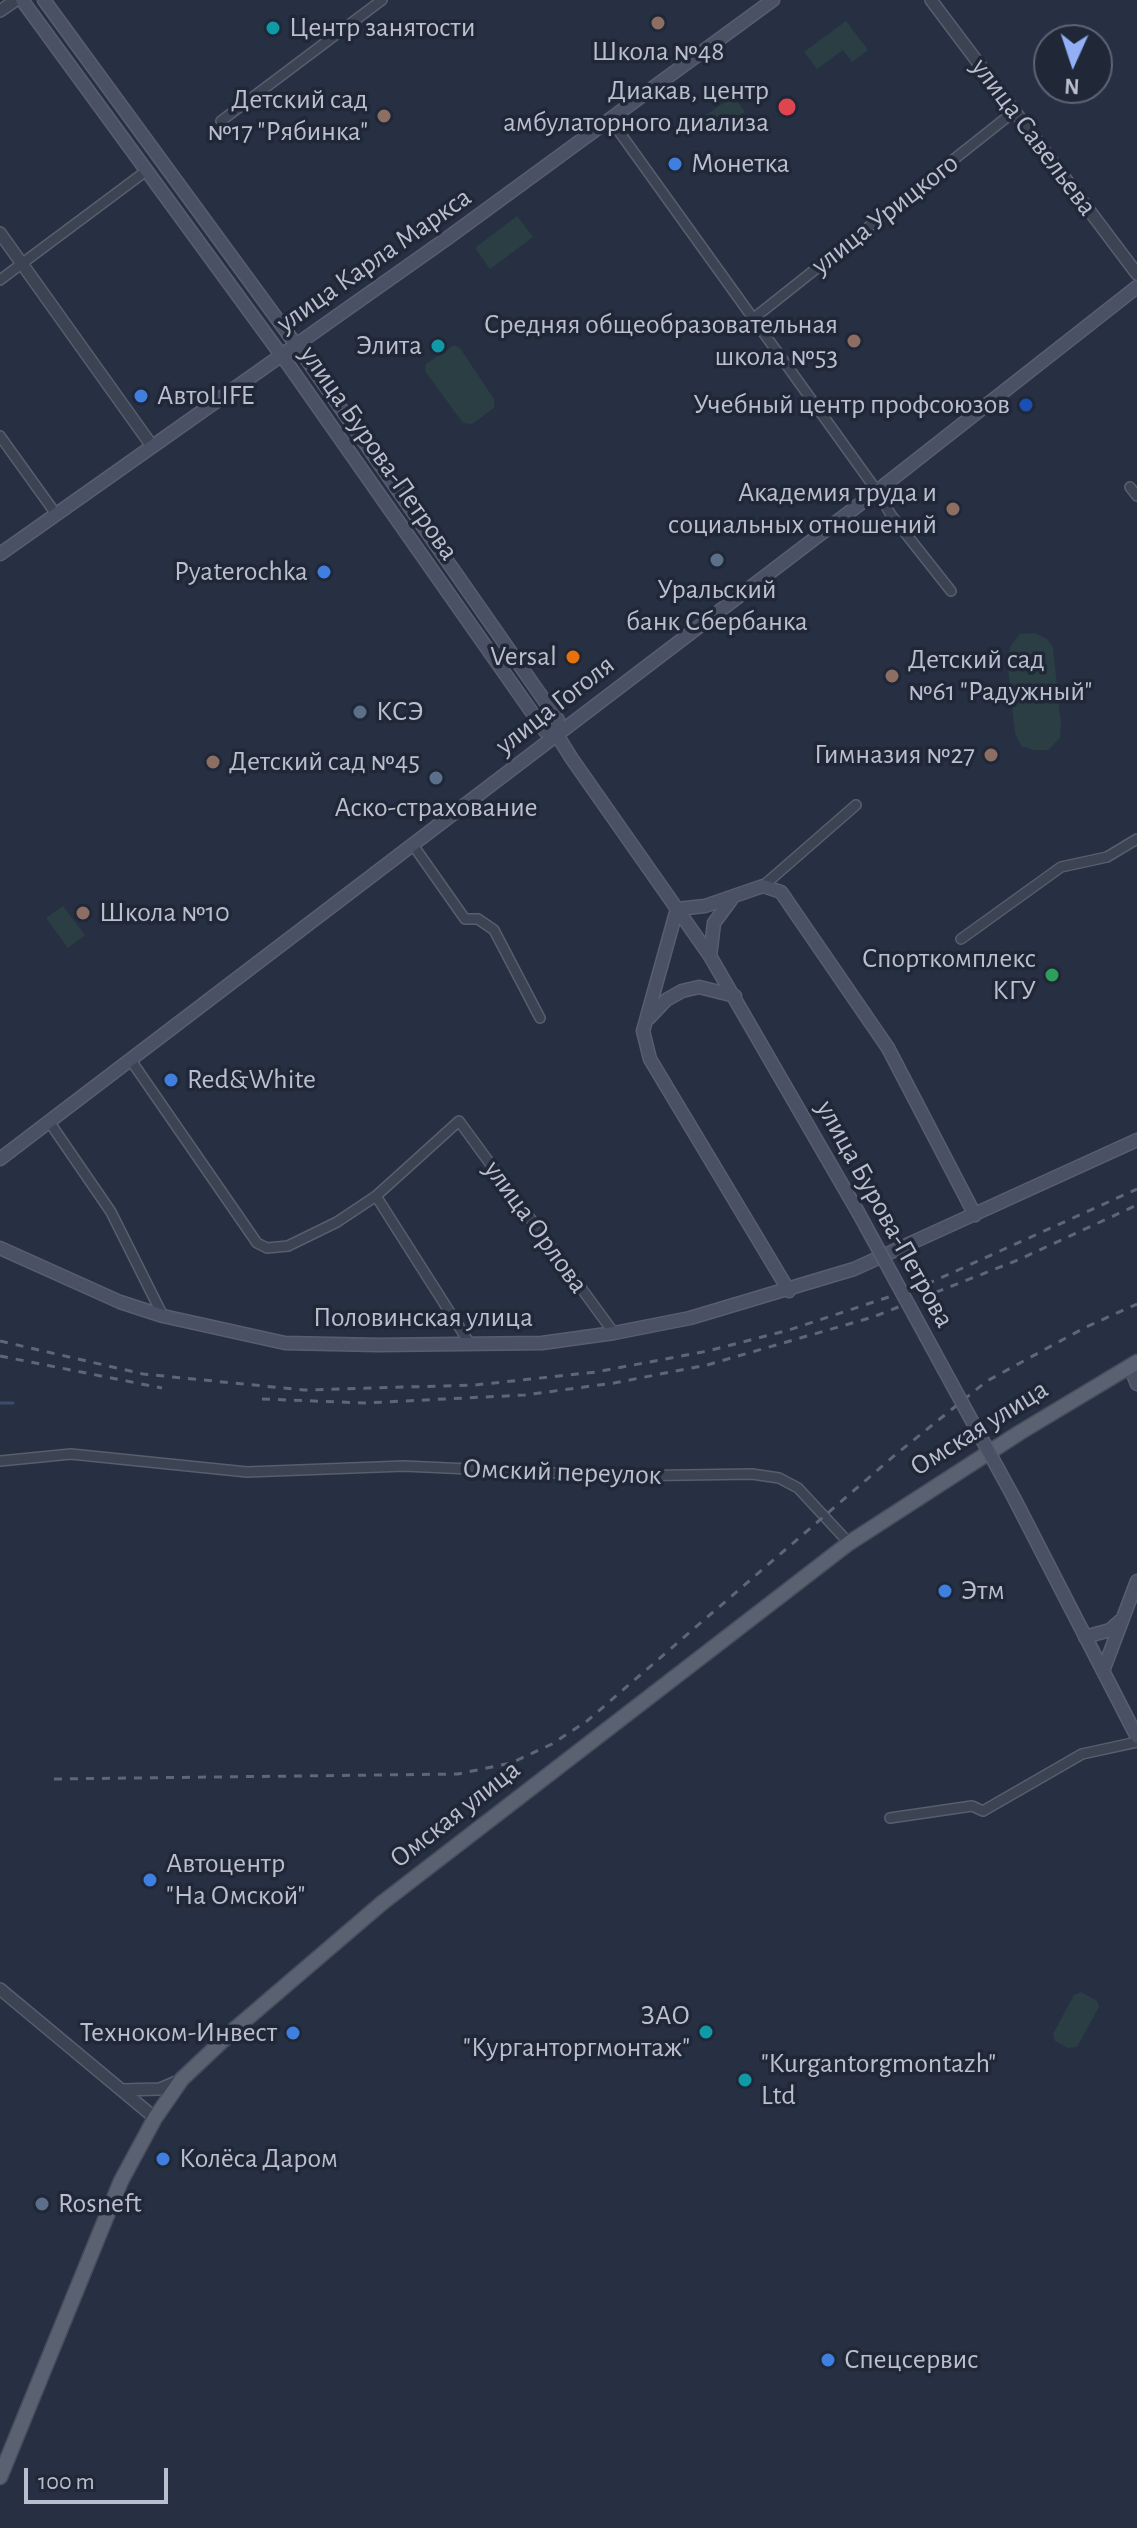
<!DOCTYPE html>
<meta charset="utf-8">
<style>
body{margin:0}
#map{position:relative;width:1137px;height:2528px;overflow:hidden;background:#273043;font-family:"Alegreya Sans",sans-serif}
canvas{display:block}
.north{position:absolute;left:1033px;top:24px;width:80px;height:80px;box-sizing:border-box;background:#202838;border:2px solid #5d6473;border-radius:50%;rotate:183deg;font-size:22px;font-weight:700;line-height:32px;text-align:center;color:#b9bfcc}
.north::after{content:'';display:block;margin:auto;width:28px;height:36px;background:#93b0f7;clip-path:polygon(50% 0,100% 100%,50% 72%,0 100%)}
.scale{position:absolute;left:24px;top:2468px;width:144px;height:36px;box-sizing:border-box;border:4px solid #b9bfcc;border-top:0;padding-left:10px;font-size:24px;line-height:28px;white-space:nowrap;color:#b9bfcc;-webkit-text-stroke:6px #202838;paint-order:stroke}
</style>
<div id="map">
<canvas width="1137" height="2528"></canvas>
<div class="north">N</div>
<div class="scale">100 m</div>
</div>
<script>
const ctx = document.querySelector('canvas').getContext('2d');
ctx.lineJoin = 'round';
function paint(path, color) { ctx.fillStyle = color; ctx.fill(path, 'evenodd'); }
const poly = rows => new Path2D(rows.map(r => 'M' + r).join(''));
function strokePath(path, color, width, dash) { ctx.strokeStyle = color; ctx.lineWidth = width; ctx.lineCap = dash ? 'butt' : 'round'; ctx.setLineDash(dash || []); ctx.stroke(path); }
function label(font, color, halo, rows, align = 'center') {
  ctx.font = font + ' "Alegreya Sans",sans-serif'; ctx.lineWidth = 7; ctx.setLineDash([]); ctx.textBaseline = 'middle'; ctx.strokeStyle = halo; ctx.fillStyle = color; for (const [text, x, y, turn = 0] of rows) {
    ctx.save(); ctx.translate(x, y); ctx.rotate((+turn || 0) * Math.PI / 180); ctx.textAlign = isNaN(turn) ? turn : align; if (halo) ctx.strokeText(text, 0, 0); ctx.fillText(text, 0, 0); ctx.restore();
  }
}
paint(poly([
 [846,21,868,50,852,62,843,50,817,69,804,52],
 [733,96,745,112,713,135,702,118],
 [517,216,533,237,490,269,475,248],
 [454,345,460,348,494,399,494,408,472,424,463,423,425,371,426,364],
 [1035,633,1047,639,1053,647,1061,725,1060,738,1048,750,1034,750,1021,746,1015,733,1007,659,1011,645,1020,634],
 [63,906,85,935,68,948,46,918],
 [1081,1992,1097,2001,1099,2007,1077,2047,1068,2048,1055,2041,1053,2034,1074,1995]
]), '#2a3e44');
strokePath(poly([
 [0,1403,13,1403]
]), '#3e4c6b', 3);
const minor = poly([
 [610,119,877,491,891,515,951,591],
 [221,121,382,0],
 [0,280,146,171],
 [754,318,1016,110],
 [0,436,56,514],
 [1130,487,1137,496],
 [413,845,465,919,478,919,494,930,540,1018],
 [763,886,856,805],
 [961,939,1061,867,1107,857,1137,839],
 [130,1059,257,1243,267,1248,288,1246,337,1222,376,1196,459,1121,614,1333],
 [50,1123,111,1212,163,1316],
 [376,1196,470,1344],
 [0,1461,71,1454,247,1472,404,1466,621,1476,752,1474,779,1478,798,1488,849,1543],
 [890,1818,972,1806,983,1811,1082,1754,1137,1742]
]);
const tertiary = poly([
 [931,0,1137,274],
 [0,11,16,0],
 [0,233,152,446],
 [0,1989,155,2118],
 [121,2090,160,2089,181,2080]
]);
const secondary = poly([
 [22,0,290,367,545,731,557,735],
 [44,0,305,357,558,720,557,735,572,759,710,956,858,1212],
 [0,554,449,237,773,0],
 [677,909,705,906,763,886,781,892,888,1048,975,1215],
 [677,909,643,1031,650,1059,789,1291],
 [710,956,714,923,731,900],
 [649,1018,666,1000,682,991,699,987,735,996],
 [0,1159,877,491,1137,287],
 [0,1248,120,1302,163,1316,285,1343,378,1345,542,1343,614,1333,690,1318,854,1269,1137,1140],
 [1130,1366,1137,1384],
 [1014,1498,1137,1737],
 [1085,1637,1110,1630,1120,1621],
 [1103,1671,1137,1581]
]);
const primary = poly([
 [0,2477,121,2181,155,2118,182,2079,236,2028,382,1903,849,1543,1019,1433,1137,1362]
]);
strokePath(minor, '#575e6d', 12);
strokePath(tertiary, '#575e6d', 14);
strokePath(secondary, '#575e6d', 15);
strokePath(primary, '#454c5c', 17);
strokePath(minor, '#3c4352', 9);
strokePath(tertiary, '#3c4352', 11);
strokePath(secondary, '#4a5165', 12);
strokePath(primary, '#5a6272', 14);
strokePath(poly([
 [0,1341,143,1374,304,1390,475,1385,596,1372,708,1351,789,1330,925,1285,1137,1189],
 [0,1356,162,1388],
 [262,1399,365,1403,525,1395,614,1383,707,1365,873,1317,1018,1260,1137,1205],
 [54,1779,458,1774,511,1763,552,1744,587,1721,895,1455,987,1381,1086,1327,1137,1304]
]), '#5e6679', 3, [8, 8]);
const secondaryBridge = poly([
 [858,1212,1014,1498]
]);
strokePath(secondaryBridge, '#575e6d', 15, []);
strokePath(secondaryBridge, '#4a5165', 12);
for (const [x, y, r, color] of [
 [658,23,8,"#8d6e63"],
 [273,28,8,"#0f9aa8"],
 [787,107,10,"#e0444e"],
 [384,116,8,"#8d6e63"],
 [675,164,8,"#3f7fe0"],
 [854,341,8,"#8d6e63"],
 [438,346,8,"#0f9aa8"],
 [141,396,8,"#3f7fe0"],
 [1026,405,8,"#1a4fb4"],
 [953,509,8,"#8d6e63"],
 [717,560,8,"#5c6f8a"],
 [324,572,8,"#3f7fe0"],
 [573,657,8,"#e8710a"],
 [892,676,8,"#8d6e63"],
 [360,712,8,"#5c6f8a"],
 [991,755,8,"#8d6e63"],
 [213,762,8,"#8d6e63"],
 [436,778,8,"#5c6f8a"],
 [83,913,8,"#8d6e63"],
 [1052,975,8,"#2e9e5b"],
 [171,1080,8,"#3f7fe0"],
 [945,1591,8,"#3f7fe0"],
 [150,1880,8,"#3f7fe0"],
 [706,2032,8,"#0f9aa8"],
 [293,2033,8,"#3f7fe0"],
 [745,2080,8,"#0f9aa8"],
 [163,2159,8,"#3f7fe0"],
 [42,2204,8,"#5c6f8a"],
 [828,2360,8,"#3f7fe0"]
]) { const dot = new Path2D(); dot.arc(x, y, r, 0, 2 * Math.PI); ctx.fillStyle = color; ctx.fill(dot); strokePath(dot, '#202838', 3); }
label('28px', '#b9bfcc', '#202838', [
 ["Центр занятости",289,28],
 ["Школа №48",658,52,"center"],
 ["Диакав, центр",769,91,"right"],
 ["амбулаторного диализа",769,123,"right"],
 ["Детский сад",368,100,"right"],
 ["№17 \"Рябинка\"",368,132,"right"],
 ["Монетка",691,164],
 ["Средняя общеобразовательная",838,325,"right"],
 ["школа №53",838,357,"right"],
 ["Элита",422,346,"right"],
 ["АвтоLIFE",157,396],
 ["Учебный центр профсоюзов",1010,405,"right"],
 ["Академия труда и",937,493,"right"],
 ["социальных отношений",937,525,"right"],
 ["Pyaterochka",308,572,"right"],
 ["Уральский",717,590,"center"],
 ["банк Сбербанка",717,622,"center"],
 ["Versal",557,657,"right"],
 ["Детский сад",908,660],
 ["№61 \"Радужный\"",908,692],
 ["КСЭ",376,712],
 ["Гимназия №27",975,755,"right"],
 ["Детский сад №45",229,762],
 ["Аско-страхование",436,808,"center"],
 ["Школа №10",99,913],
 ["Спорткомплекс",1036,959,"right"],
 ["КГУ",1036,991,"right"],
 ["Red&White",187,1080],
 ["Этм",961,1591],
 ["Автоцентр",166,1864],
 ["\"На Омской\"",166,1896],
 ["ЗАО",690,2016,"right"],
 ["\"Курганторгмонтаж\"",690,2048,"right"],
 ["Техноком-Инвест",277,2033,"right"],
 ["\"Kurgantorgmontazh\"",761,2064],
 ["Ltd",761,2096],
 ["Колёса Даром",179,2159],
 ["Rosneft",58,2204],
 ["Спецсервис",844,2360]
], 'left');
label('28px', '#b9bfcc', '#202838', [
 ["улица Савельева",1034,137,53],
 ["улица Урицкого",885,214,-38],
 ["улица Карла Маркса",374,260,-35],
 ["улица Бурова-Петрова",379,453,55],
 ["улица Гоголя",555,705,-38],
 ["улица Бурова-Петрова",885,1214,61],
 ["улица Орлова",536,1227,54],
 ["Половинская улица",423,1318],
 ["Омская улица",979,1428,-32],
 ["Омский переулок",562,1472,2],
 ["Омская улица",455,1814,-38]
]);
</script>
